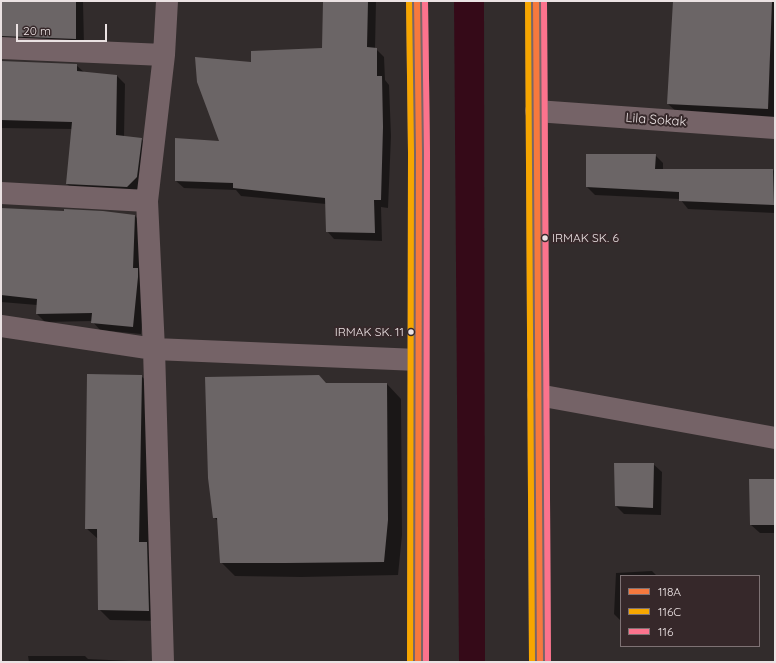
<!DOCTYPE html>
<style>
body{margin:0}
#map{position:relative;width:776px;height:663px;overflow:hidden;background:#322c2c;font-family:Quicksand,sans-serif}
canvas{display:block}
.frame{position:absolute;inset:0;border:2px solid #ebe2e3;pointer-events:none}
.legend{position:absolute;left:620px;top:575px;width:140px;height:72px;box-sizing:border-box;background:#36282a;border:1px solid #7e7274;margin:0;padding:5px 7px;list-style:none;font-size:12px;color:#ebe2e3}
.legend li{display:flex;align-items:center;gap:8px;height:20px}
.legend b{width:20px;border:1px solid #7e7274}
.scale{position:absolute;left:16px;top:24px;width:91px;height:18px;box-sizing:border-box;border:2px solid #ebe2e3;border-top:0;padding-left:5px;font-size:12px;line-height:14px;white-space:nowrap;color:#ebe2e3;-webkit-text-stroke:3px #36282a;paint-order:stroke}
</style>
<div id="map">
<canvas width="776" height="663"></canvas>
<div class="frame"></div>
<ul class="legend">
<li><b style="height:5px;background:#f6793e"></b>118A</li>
<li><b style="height:5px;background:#f7a600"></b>116C</li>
<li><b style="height:5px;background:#fc738d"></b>116</li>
</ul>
<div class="scale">20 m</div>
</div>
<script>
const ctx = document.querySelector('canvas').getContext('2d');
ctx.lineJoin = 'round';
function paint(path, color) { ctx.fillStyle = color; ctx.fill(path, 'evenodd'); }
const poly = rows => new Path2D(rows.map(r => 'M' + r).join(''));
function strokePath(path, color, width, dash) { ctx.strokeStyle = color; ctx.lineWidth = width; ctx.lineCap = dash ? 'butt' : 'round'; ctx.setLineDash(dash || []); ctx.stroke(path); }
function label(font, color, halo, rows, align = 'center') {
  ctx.font = font + ' Quicksand,sans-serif'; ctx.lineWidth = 4; ctx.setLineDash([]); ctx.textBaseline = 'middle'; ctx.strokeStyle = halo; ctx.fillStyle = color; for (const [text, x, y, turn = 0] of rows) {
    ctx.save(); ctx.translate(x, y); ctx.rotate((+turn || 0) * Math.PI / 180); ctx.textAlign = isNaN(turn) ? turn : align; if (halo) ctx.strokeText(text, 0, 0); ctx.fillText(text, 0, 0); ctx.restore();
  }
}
paint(poly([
 [454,1,484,1,485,662,459,662]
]), '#350a18');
paint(poly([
 [1,1,83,1,84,46,1,47],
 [324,1,376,1,375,49,376,49,384,57,385,80,389,85,391,136,388,208,381,207,382,241,334,239,327,231,326,204,241,196,236,190,184,188,176,181,220,142,252,63,323,49],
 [674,1,775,1,775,119,680,115,668,104],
 [1,62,76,65,85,73,117,76,125,84,124,137,141,139,149,147,145,185,135,195,75,192,67,184,72,129,1,128],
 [655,155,663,163,663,170,773,170,775,172,775,213,688,209,680,199,595,195,587,187],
 [1,209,135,216,143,224,146,285,141,334,100,330,92,321,45,322,37,314,37,305,1,302],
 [141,376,152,386,159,621,110,620,99,609,98,539,86,528],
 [326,384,387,384,401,399,402,535,398,575,301,577,235,576,221,562,219,522,214,517],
 [653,464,662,472,661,515,624,514,616,506],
 [775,480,775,533,760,533,751,525],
 [652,571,657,576,621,576,621,621,614,614,616,573],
 [28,656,85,656,88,659,150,662,29,662]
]), '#0007');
paint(poly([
 [1,1,76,1,76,39,1,36],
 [323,1,368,1,367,47,377,48,377,76,382,76,383,127,381,200,374,200,375,233,326,232,325,198,233,188,233,183,175,181,175,138,219,141,197,82,195,57,251,62,251,51,322,48],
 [673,1,772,1,768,109,667,104],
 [1,61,77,64,77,71,117,75,116,135,142,138,137,177,127,187,66,184,72,122,1,120],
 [586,154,656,154,655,169,773,169,774,205,679,201,679,192,586,187],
 [1,208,64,211,64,209,103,211,135,215,133,268,138,268,138,277,133,327,91,323,92,313,36,314,37,299,1,295],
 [87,374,142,375,139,542,147,542,149,611,98,610,97,529,85,529],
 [319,375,326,383,387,383,388,520,384,562,286,563,220,563,217,518,213,518,208,478,205,377],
 [614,463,654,463,653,508,615,506],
 [749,479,775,479,775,525,750,525]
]), '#6b6566');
strokePath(poly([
 [1,48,164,55],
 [536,111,775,128],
 [1,193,147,201],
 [1,326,154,349,418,360],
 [538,395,775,438],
 [163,662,154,349,147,201,164,55,167,1]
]), '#756367', 22);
strokePath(poly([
 [417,1,419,153,418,662],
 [536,1,540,662]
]), '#796568', 22);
strokePath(poly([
 [417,1,419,153,418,662],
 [536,1,540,662]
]), '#f6793e', 6);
strokePath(poly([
 [409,1,411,153,410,662],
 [528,1,532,662]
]), '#f7a600', 6);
strokePath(poly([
 [425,1,427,153,426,662],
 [544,1,548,662]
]), '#fc738d', 6);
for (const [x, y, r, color] of [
 [545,238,3.5,"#ebe2e3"],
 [411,332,3.5,"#ebe2e3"]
]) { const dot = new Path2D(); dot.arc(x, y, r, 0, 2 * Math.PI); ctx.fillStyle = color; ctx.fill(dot); strokePath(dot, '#36282a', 1.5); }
label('12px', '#ebe2e3', '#36282a', [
 ["IRMAK SK. 6",552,238],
 ["IRMAK SK. 11",404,332,"right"]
], 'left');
label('13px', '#ebe2e3', '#36282a', [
 ["Lila Sokak",656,120,4]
]);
</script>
